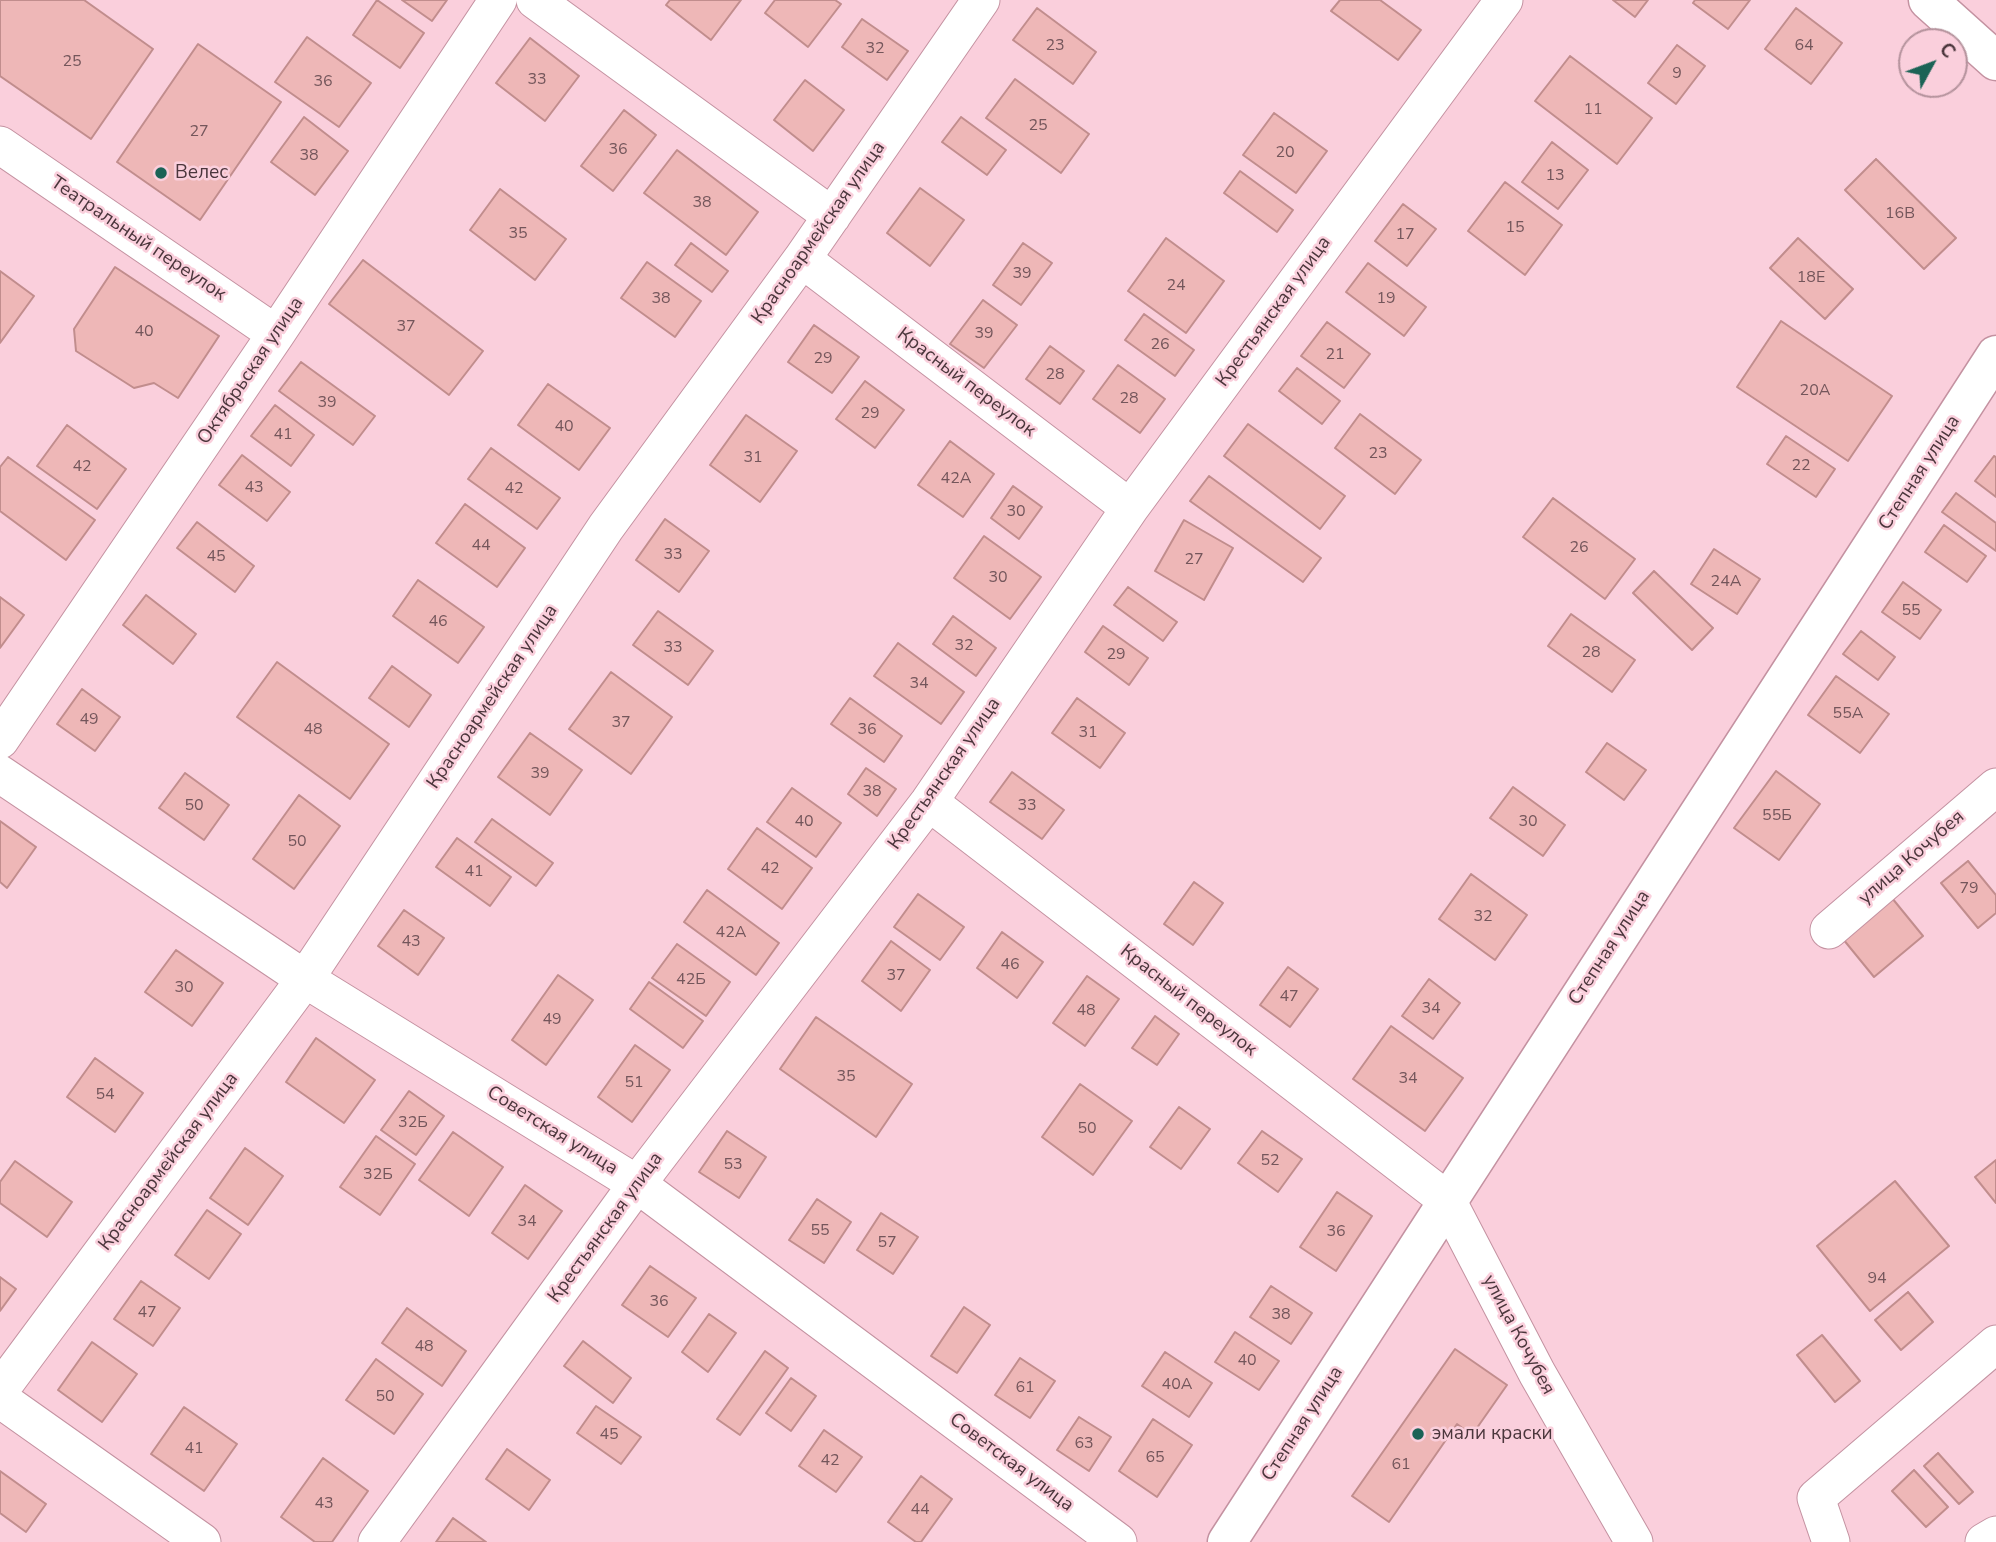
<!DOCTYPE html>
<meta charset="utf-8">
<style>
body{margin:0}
#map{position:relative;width:1996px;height:1542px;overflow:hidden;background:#facfdc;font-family:"Nunito Sans",sans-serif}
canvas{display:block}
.north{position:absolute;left:1898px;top:28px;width:70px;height:70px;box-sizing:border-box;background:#facfdc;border:2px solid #b4929c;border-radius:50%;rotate:49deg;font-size:19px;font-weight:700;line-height:28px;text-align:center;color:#4b363c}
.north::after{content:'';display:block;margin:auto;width:24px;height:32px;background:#1b6356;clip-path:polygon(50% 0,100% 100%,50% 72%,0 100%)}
</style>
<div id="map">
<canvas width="1996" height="1542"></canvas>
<div class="north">С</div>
</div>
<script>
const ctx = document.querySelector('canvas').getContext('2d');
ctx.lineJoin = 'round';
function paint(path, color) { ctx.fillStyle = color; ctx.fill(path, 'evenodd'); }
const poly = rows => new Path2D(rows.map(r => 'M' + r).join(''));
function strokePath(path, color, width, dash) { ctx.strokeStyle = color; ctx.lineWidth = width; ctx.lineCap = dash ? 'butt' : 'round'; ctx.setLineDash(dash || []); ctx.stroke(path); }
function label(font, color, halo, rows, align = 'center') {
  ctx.font = font + ' "Nunito Sans",sans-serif'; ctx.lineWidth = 5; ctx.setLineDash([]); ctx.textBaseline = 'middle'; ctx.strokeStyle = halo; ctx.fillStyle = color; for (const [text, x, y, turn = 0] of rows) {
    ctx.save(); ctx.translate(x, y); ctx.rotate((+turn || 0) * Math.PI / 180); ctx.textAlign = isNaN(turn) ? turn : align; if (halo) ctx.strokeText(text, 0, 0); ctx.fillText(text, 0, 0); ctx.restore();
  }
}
const building = poly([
 [0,0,84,0,153,49,91,139,0,76,0,0],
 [377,0,424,33,400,68,353,35,377,0],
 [402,0,447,0,432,21,402,0],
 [670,0,741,0,711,40,666,5,670,0],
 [775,0,835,0,841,4,808,47,765,13,775,0],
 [1340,0,1380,0,1421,30,1398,60,1331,11,1340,0],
 [1613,0,1648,0,1635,17,1613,0],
 [1695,0,1750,0,1728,29,1693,3,1695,0],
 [1037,8,1096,52,1073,84,1013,40,1037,8],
 [1796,8,1842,43,1811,84,1765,49,1796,8],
 [862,19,908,51,887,80,842,47,862,19],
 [307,37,371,83,339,127,275,82,307,37],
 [530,38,579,76,545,121,496,83,530,38],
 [198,44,281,102,200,220,117,162,198,44],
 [1677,45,1705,66,1676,104,1648,83,1677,45],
 [1570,56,1652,118,1617,164,1535,101,1570,56],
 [1015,79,1089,134,1061,173,986,118,1015,79],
 [805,80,844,110,813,151,774,120,805,80],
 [624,110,656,135,613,191,581,166,624,110],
 [1274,113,1327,151,1296,193,1243,155,1274,113],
 [304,117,348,151,315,195,271,162,304,117],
 [961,117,1006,150,987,175,942,142,961,117],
 [1552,142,1588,170,1558,209,1522,182,1552,142],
 [677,150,758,212,726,255,644,193,677,150],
 [1876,159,1956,238,1924,269,1845,190,1876,159],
 [1240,171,1293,210,1277,232,1224,193,1240,171],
 [1505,182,1562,225,1525,275,1468,231,1505,182],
 [920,188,964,220,930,266,887,233,920,188],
 [500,189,566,239,535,280,470,230,500,189],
 [1403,204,1436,229,1407,266,1375,241,1403,204],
 [1166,238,1224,281,1186,333,1128,291,1166,238],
 [1798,238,1853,289,1825,319,1770,268,1798,238],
 [691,243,728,271,712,292,675,265,691,243],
 [1023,243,1052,263,1021,305,993,285,1023,243],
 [363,260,483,351,449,395,329,304,363,260],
 [647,262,701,301,675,337,621,298,647,262],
 [1368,263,1426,307,1404,336,1346,292,1368,263],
 [115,267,219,336,178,398,154,383,134,388,76,351,74,329,115,267],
 [0,271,34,296,0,343,0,271],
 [983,300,1017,325,984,368,950,344,983,300],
 [1144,314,1194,350,1175,376,1125,340,1144,314],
 [1781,321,1892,396,1848,461,1737,387,1781,321],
 [1327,322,1370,354,1344,388,1301,356,1327,322],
 [814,325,859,357,832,393,788,362,814,325],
 [1050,346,1084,371,1060,404,1026,379,1050,346],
 [301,362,375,416,353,445,279,391,301,362],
 [1118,365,1165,399,1140,433,1093,399,1118,365],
 [1297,368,1340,401,1322,424,1279,391,1297,368],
 [865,381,904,410,875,448,836,419,865,381],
 [548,384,610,428,579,470,518,425,548,384],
 [275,405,314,435,291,466,251,436,275,405],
 [1360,414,1421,460,1395,494,1335,448,1360,414],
 [746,415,797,451,760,502,710,465,746,415],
 [1248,424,1345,496,1320,529,1224,456,1248,424],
 [67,425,126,469,97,509,37,466,67,425],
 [1786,436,1835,469,1816,497,1767,464,1786,436],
 [950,441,994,474,963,517,918,485,950,441],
 [491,448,560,498,537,529,468,479,491,448],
 [242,455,290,492,267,521,219,485,242,455],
 [1994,456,1996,457,1996,497,1975,481,1994,456],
 [8,457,95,520,66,560,0,511,0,467,8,457],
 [1209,476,1321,558,1303,582,1190,501,1209,476],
 [1013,486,1042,507,1019,539,991,518,1013,486],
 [1956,493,1996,523,1996,551,1942,512,1956,493],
 [1553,498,1635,559,1605,599,1523,537,1553,498],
 [465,504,525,548,497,587,436,543,465,504],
 [665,519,709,551,679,592,636,560,665,519],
 [1184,520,1233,548,1204,600,1155,571,1184,520],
 [197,522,254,566,235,592,177,548,197,522],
 [1944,525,1986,556,1967,582,1925,552,1944,525],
 [984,536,1041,577,1010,619,954,578,984,536],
 [1714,549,1760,579,1737,614,1691,584,1714,549],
 [1654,571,1713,628,1692,650,1633,593,1654,571],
 [418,580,484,627,458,663,393,616,418,580],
 [1903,582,1941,610,1920,639,1882,612,1903,582],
 [1128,587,1177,622,1163,641,1114,605,1128,587],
 [146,595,196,634,173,664,123,625,146,595],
 [0,597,24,615,0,648,0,597],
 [658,611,713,651,688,685,633,645,658,611],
 [1571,614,1635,660,1612,692,1548,646,1571,614],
 [953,616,996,648,976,676,933,644,953,616],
 [1103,626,1148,658,1129,685,1085,652,1103,626],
 [1861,631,1895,657,1878,680,1843,654,1861,631],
 [898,643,964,692,941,724,874,676,898,643],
 [277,662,389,744,350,799,237,717,277,662],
 [392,666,431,695,409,727,369,698,392,666],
 [611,672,672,717,631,774,569,729,611,672],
 [1836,676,1889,714,1860,753,1808,715,1836,676],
 [82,689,120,717,95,751,57,724,82,689],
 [850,698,902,736,884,762,831,724,850,698],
 [1077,698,1125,733,1100,768,1052,733,1077,698],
 [530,733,582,770,550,815,498,777,530,733],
 [1607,743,1646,770,1624,800,1586,772,1607,743],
 [866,768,896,789,877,816,848,794,866,768],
 [1776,771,1820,804,1779,860,1734,828,1776,771],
 [1012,772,1064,810,1042,839,990,802,1012,772],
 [185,773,229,805,204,840,159,808,185,773],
 [1513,787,1565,825,1543,856,1490,818,1513,787],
 [792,788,841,823,816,857,767,822,792,788],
 [299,795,340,826,294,889,253,859,299,795],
 [492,819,553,863,536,886,475,842,492,819],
 [0,821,36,847,7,888,0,882,0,821],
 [757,828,812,868,782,909,728,869,757,828],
 [457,838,511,877,490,906,436,867,457,838],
 [1968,861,1996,895,1996,913,1978,928,1941,883,1968,861],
 [1471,874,1527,915,1495,960,1439,919,1471,874],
 [1194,882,1223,903,1193,945,1164,924,1194,882],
 [707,890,779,943,756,975,684,922,707,890],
 [918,894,964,927,940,960,894,927,918,894],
 [1892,898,1923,936,1874,977,1843,939,1892,898],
 [404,910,444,938,418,975,378,946,404,910],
 [1002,932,1043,962,1017,998,977,968,1002,932],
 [891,941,930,970,901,1011,862,981,891,941],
 [677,944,730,982,706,1016,652,978,677,944],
 [176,950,223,983,192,1026,145,992,176,950],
 [1288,967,1318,989,1290,1027,1260,1005,1288,967],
 [558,975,593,1000,546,1065,512,1040,558,975],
 [1087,976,1119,999,1085,1046,1053,1023,1087,976],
 [1429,979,1460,1003,1433,1039,1402,1016,1429,979],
 [649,982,703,1021,683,1048,630,1009,649,982],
 [1155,1016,1179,1034,1157,1065,1132,1048,1155,1016],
 [816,1017,912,1084,876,1137,780,1069,816,1017],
 [1391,1026,1463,1078,1425,1131,1353,1079,1391,1026],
 [316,1038,375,1080,344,1123,286,1082,316,1038],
 [635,1045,670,1070,632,1122,598,1097,635,1045],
 [95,1058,143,1093,115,1132,67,1097,95,1058],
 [1080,1084,1132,1121,1093,1175,1042,1137,1080,1084],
 [409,1091,444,1116,416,1155,381,1130,409,1091],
 [1179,1107,1210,1129,1181,1169,1150,1147,1179,1107],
 [727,1131,766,1157,739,1198,699,1172,727,1131],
 [1262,1131,1302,1159,1278,1192,1238,1163,1262,1131],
 [453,1132,503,1167,469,1216,419,1180,453,1132],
 [376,1136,415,1164,380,1215,340,1187,376,1136],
 [245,1148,283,1176,248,1225,210,1198,245,1148],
 [1996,1160,1996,1203,1975,1177,1996,1160],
 [15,1161,72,1202,47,1237,0,1203,0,1182,15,1161],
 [1895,1181,1949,1246,1870,1311,1817,1246,1895,1181],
 [525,1185,562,1211,528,1259,492,1233,525,1185],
 [1337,1192,1372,1216,1336,1271,1300,1247,1337,1192],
 [817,1199,851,1222,824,1263,789,1240,817,1199],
 [207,1210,241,1234,209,1279,175,1255,207,1210],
 [881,1213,918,1237,893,1274,857,1250,881,1213],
 [650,1266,696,1298,668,1337,622,1305,650,1266],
 [0,1277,16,1289,0,1311,0,1277],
 [141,1281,180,1308,153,1346,114,1319,141,1281],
 [1271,1286,1312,1313,1291,1344,1250,1317,1271,1286],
 [1908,1292,1933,1322,1901,1350,1875,1320,1908,1292],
 [964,1307,990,1325,957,1373,931,1356,964,1307],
 [407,1308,466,1351,442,1386,382,1343,407,1308],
 [709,1314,736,1333,708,1372,682,1352,709,1314],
 [1235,1332,1279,1361,1259,1390,1215,1362,1235,1332],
 [1822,1335,1860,1381,1835,1402,1797,1355,1822,1335],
 [583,1341,631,1378,613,1403,564,1366,583,1341],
 [92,1342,137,1374,102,1422,58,1390,92,1342],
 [1455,1349,1507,1385,1472,1435,1457,1424,1389,1522,1352,1496,1455,1349],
 [765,1351,788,1368,740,1435,717,1419,765,1351],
 [1165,1352,1212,1383,1189,1417,1142,1386,1165,1352],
 [1020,1358,1055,1381,1030,1418,995,1395,1020,1358],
 [376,1359,423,1394,394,1434,346,1400,376,1359],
 [791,1378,816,1396,791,1431,766,1413,791,1378],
 [596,1406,641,1437,621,1464,577,1433,596,1406],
 [184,1407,237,1444,204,1491,151,1454,184,1407],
 [1079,1417,1111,1437,1089,1471,1057,1450,1079,1417],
 [1153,1419,1192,1445,1157,1497,1119,1471,1153,1419],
 [824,1430,862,1457,836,1492,799,1466,824,1430],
 [507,1449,550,1480,529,1510,486,1479,507,1449],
 [1938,1453,1973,1492,1959,1504,1924,1466,1938,1453],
 [323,1458,368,1491,332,1542,315,1542,281,1517,323,1458],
 [1914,1470,1948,1507,1926,1527,1892,1491,1914,1470],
 [0,1471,46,1504,26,1532,0,1513,0,1471],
 [921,1476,952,1499,921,1542,916,1542,888,1522,921,1476],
 [453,1518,486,1542,436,1542,453,1518]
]);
paint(building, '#eeb7b7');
strokePath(building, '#c18d8d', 2);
const minor = poly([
 [535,0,832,216],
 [0,145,276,334],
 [802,259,1130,508],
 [0,740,276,334,498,0],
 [0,774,305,979,637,1184,1118,1542],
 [929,802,1447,1200,1537,1373,1634,1542],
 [1829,930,1996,787],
 [0,1390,305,979,606,527,802,259,981,0],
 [0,1399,202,1542],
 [377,1542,637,1184,929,802,1130,508,1504,0],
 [1831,1542,1816,1498,1996,1344],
 [1984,1542,1996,1535]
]);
const secondary = poly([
 [1928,0,1996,61],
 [1227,1542,1996,355]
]);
strokePath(minor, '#c492a1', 39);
strokePath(secondary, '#c492a1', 41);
strokePath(minor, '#fff', 37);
strokePath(secondary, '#fff', 38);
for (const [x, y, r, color] of [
 [161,173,7,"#1b6356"],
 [1418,1434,7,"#1b6356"]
]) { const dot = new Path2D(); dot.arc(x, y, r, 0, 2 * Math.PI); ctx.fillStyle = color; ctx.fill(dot); strokePath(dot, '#facfdc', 2.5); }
label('16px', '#74565b', null, [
 ["23",1055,46],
 ["64",1804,46],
 ["32",875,49],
 ["25",72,62],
 ["9",1677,74],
 ["33",537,80],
 ["36",323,82],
 ["11",1593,110],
 ["25",1038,126],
 ["27",199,132],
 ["36",618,150],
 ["20",1285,153],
 ["38",309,156],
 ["13",1555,176],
 ["38",702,203],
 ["16В",1900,214],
 ["15",1515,228],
 ["35",518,234],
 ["17",1405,235],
 ["39",1022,274],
 ["18Е",1811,278],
 ["24",1176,286],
 ["38",661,299],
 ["19",1386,299],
 ["37",406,327],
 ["40",144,332],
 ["39",984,334],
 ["26",1160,345],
 ["21",1335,355],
 ["29",823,359],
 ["28",1055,375],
 ["20А",1815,391],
 ["28",1129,399],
 ["39",327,403],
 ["29",870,414],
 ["40",564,427],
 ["41",283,435],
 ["23",1378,454],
 ["31",753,458],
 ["22",1801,466],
 ["42",82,467],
 ["42А",956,479],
 ["43",254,488],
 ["42",514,489],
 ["30",1016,512],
 ["44",481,546],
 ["26",1579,548],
 ["33",673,555],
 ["45",216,557],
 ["27",1194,560],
 ["30",998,578],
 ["24А",1726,582],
 ["55",1911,611],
 ["46",438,622],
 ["32",964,646],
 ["33",673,648],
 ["28",1591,653],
 ["29",1116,655],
 ["34",919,684],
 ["55А",1848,714],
 ["49",89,720],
 ["37",621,723],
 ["48",313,730],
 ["36",867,730],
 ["31",1088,733],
 ["39",540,774],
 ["38",872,792],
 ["50",194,806],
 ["33",1027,806],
 ["55Б",1777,816],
 ["40",804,822],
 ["30",1528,822],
 ["50",297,842],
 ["42",770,869],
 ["41",474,872],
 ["79",1969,889],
 ["32",1483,917],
 ["42А",731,933],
 ["43",411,942],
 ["46",1010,965],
 ["37",896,976],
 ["42Б",691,980],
 ["30",184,988],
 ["47",1289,997],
 ["34",1431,1009],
 ["48",1086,1011],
 ["49",552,1020],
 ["35",846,1077],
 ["34",1408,1079],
 ["51",634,1083],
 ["54",105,1095],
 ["32Б",413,1123],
 ["50",1087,1129],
 ["52",1270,1161],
 ["53",733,1165],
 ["32Б",378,1175],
 ["34",527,1222],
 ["55",820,1231],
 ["36",1336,1232],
 ["57",887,1243],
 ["94",1877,1279],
 ["36",659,1302],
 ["47",147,1313],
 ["38",1281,1315],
 ["48",424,1347],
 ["40",1247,1361],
 ["40А",1177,1385],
 ["61",1025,1388],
 ["50",385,1397],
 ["45",609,1435],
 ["63",1084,1444],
 ["41",194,1449],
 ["65",1155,1458],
 ["42",830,1461],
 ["61",1401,1465],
 ["43",324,1504],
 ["44",920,1510]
]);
label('19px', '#4b363c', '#facfdc', [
 ["Велес",175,173],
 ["эмали краски",1432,1434]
], 'left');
label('19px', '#4b363c', '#facfdc', [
 ["Красноармейская улица",819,233,-55],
 ["Театральный переулок",138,239,34],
 ["Крестьянская улица",1274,312,-54],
 ["Октябрьская улица",251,371,-56],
 ["Красный переулок",966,383,37],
 ["Степная улица",1920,473,-57],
 ["Красноармейская улица",493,697,-56],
 ["Крестьянская улица",945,774,-55],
 ["улица Кочубея",1912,858,-41],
 ["Степная улица",1610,948,-57],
 ["Красный переулок",1188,1001,38],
 ["Советская улица",552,1131,32],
 ["Красноармейская улица",169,1162,-53],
 ["Крестьянская улица",606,1228,-54],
 ["улица Кочубея",1518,1335,62],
 ["Степная улица",1303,1424,-57],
 ["Советская улица",1011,1463,37]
]);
</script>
